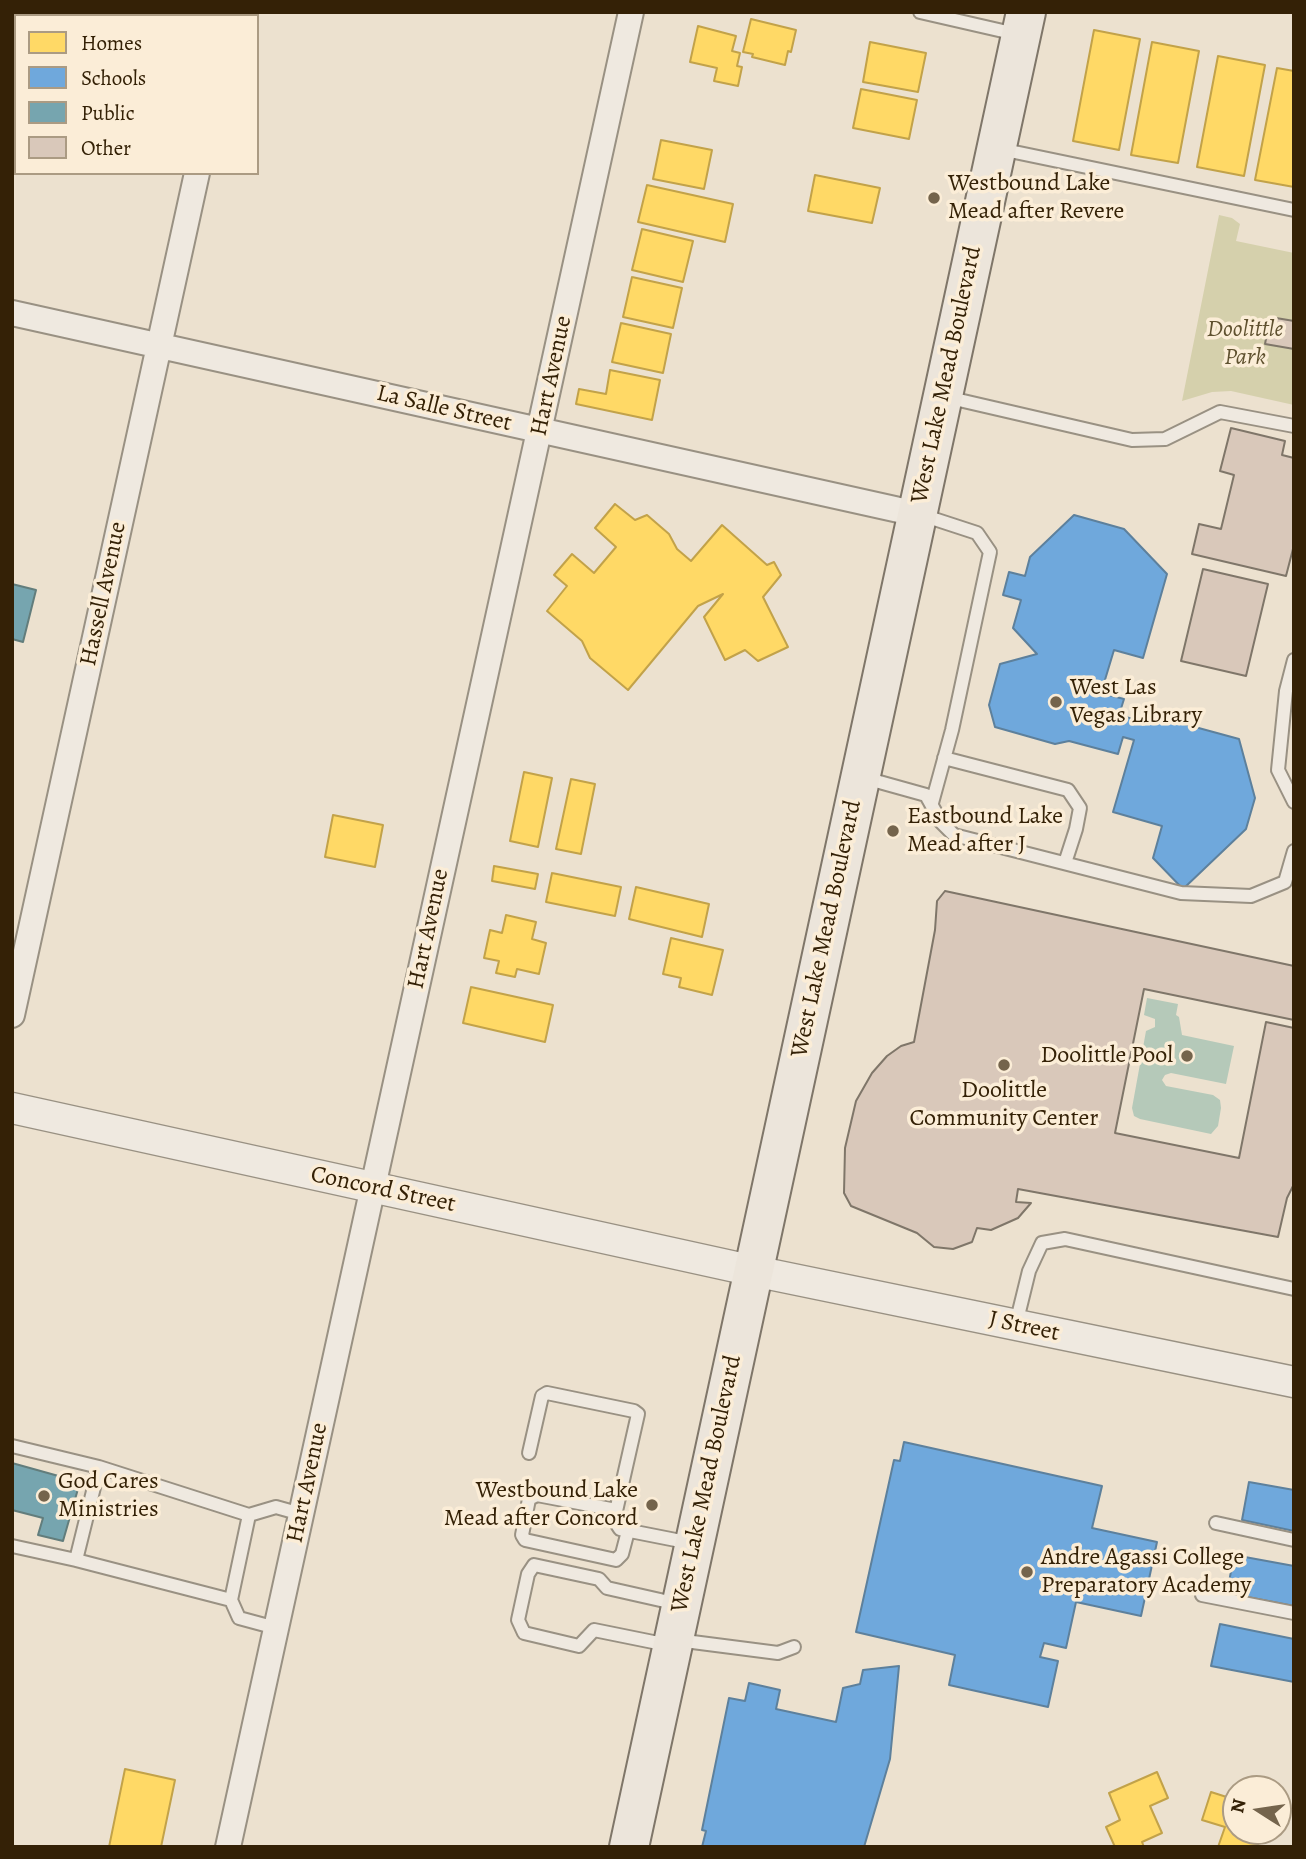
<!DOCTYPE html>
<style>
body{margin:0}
#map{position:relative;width:1306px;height:1859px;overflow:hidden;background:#ece1cf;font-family:Alegreya,serif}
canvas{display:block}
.frame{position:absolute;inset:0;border:14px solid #342106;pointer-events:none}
.legend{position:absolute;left:14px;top:14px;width:245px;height:161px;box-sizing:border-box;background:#fbedd7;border:2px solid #ab9b83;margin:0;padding:9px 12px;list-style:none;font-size:21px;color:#342106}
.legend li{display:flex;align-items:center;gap:14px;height:35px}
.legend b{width:35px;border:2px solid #ab9b83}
.north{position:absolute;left:1222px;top:1775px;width:70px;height:70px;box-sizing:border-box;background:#fbedd7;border:2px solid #ab9b83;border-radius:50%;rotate:282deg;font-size:19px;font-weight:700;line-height:28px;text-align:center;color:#342106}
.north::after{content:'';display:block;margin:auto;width:24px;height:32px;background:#74644c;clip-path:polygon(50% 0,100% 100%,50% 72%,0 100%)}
</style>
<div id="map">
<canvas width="1306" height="1859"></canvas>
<div class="frame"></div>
<ul class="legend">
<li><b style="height:19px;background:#ffd966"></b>Homes</li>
<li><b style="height:19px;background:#6fa8dc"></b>Schools</li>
<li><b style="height:19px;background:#76a5af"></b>Public</li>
<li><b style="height:19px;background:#d9c8ba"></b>Other</li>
</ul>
<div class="north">N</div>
</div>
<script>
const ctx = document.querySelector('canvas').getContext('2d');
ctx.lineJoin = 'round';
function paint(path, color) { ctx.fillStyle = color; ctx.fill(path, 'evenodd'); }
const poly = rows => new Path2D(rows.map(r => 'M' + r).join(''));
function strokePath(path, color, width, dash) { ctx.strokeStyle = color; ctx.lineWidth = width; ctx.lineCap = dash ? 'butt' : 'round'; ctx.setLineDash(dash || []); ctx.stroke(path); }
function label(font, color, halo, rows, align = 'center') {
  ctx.font = font + ' Alegreya,serif'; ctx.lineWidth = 7; ctx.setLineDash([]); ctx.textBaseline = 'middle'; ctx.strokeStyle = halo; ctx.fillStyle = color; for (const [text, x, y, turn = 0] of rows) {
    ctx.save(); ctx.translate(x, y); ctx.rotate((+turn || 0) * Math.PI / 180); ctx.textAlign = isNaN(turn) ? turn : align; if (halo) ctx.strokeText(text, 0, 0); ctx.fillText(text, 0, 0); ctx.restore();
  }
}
paint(poly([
 [1219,215,1232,218,1240,224,1236,241,1294,253,1294,405,1231,391,1212,392,1182,401]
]), '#d5d0ac');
paint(poly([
 [1147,998,1178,1004,1176,1015,1179,1017,1182,1035,1234,1046,1226,1084,1171,1073,1165,1075,1162,1080,1166,1086,1213,1095,1220,1100,1221,1108,1218,1126,1211,1134,1140,1119,1134,1116,1132,1108,1146,1031,1155,1027,1155,1019,1144,1015]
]), '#b5c9b9');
const homes = poly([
 [751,19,796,30,791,52,788,51,785,65,752,57,753,54,743,52,751,19],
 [698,26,736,36,732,51,740,53,737,66,742,67,738,86,714,81,717,68,690,62,698,26],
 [1094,30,1140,39,1119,150,1073,141,1094,30],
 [870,42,926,53,918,92,863,82,870,42],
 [1152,42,1199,51,1178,163,1131,155,1152,42],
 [1218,56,1265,65,1244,176,1197,167,1218,56],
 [1277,68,1294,71,1294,187,1255,180,1277,68],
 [861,89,917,100,909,139,853,128,861,89],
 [661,140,712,150,704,189,653,179,661,140],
 [815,175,880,188,872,223,808,211,815,175],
 [647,185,733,204,725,242,638,222,647,185],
 [642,229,693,241,683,282,632,270,642,229],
 [632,277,682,288,673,328,623,317,632,277],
 [621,323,671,334,663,373,612,362,621,323],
 [610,370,660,380,652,420,576,404,579,389,606,394,610,370],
 [615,504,635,520,647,515,669,534,677,549,691,561,722,525,767,565,774,562,781,575,763,597,788,647,758,661,745,650,725,660,704,617,723,594,698,606,628,690,590,658,582,641,547,611,567,586,554,575,572,554,594,573,616,547,595,528,615,504],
 [524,772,552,778,538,847,510,841,524,772],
 [571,779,595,784,581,854,556,849,571,779],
 [333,815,383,825,375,867,325,857,333,815],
 [494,866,538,874,535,889,492,881,494,866],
 [552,873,621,887,615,916,546,902,552,873],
 [636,887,709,904,702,937,629,919,636,887],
 [506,915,536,922,532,939,546,943,539,974,517,969,515,977,496,973,499,961,484,958,490,930,502,933,506,915],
 [671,938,723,950,712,995,679,987,681,978,663,974,671,938],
 [471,987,553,1005,545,1042,463,1023,471,987],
 [125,1769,175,1780,161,1847,109,1847,125,1769],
 [1157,1772,1168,1798,1150,1806,1162,1833,1142,1842,1144,1847,1115,1847,1106,1827,1120,1820,1109,1793,1157,1772],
 [1211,1792,1236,1800,1236,1831,1262,1831,1257,1847,1218,1847,1225,1827,1202,1820,1211,1792]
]);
paint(homes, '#ffd966');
strokePath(homes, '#c2a249', 2);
const schools = poly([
 [1074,515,1124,529,1167,574,1143,658,1114,650,1101,693,1124,699,1119,715,1143,722,1151,715,1239,739,1255,798,1246,829,1183,889,1153,858,1162,826,1113,812,1134,740,1123,737,1118,754,1069,741,1055,744,995,727,989,705,1000,664,1037,654,1013,628,1021,600,1003,595,1009,572,1025,576,1030,557,1074,515],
 [904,1442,1102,1486,1092,1528,1157,1542,1141,1616,1076,1602,1066,1648,1044,1643,1040,1657,1058,1661,1048,1707,949,1685,955,1655,856,1632,894,1460,900,1461,904,1442],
 [1249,1482,1294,1490,1294,1531,1242,1520,1249,1482],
 [1234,1555,1294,1566,1294,1606,1227,1593,1234,1555],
 [1220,1624,1294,1639,1294,1682,1211,1666,1220,1624],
 [899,1666,890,1759,864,1847,702,1847,706,1831,702,1830,729,1698,745,1701,749,1683,780,1690,776,1709,836,1722,843,1688,860,1684,863,1670,899,1666]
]);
paint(schools, '#6fa8dc');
strokePath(schools, '#5d809c', 2);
const public = poly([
 [12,584,36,590,23,642,12,639,12,584],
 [12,1463,80,1482,63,1541,38,1535,43,1518,12,1510,12,1463]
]);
paint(public, '#76a5af');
strokePath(public, '#627d7c', 2);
const building = poly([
 [1270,317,1294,321,1294,349,1265,344,1270,317],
 [1231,428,1285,441,1282,455,1294,458,1294,545,1286,576,1192,554,1199,524,1221,529,1234,475,1220,471,1231,428],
 [1203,569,1268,584,1246,676,1181,661,1203,569],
 [945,891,1294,966,1294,1020,1144,989,1115,1133,1239,1158,1266,1022,1294,1028,1294,1184,1287,1198,1278,1237,1018,1189,1016,1202,1031,1203,1018,1218,991,1230,977,1228,972,1242,953,1249,934,1247,917,1233,851,1206,844,1193,845,1148,856,1101,872,1073,887,1056,901,1046,914,1042,935,930,937,901,945,891]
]);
paint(building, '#d9c8ba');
strokePath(building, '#7f7669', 2);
const service = poly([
 [920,12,1016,34],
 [1000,149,1294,210],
 [946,397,1132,440,1165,439,1220,412,1294,426],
 [922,515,977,533,990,552,952,730,932,803],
 [1294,660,1286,691,1278,770,1294,802],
 [944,758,1068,790,1080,808,1076,829,1065,863],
 [865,778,926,795,941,822,954,835,1181,893,1251,896,1285,882,1294,851],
 [1016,1324,1029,1271,1042,1243,1065,1239,1294,1289],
 [12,1446,99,1467,76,1560,12,1546],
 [529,1453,542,1396,547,1393,634,1411,638,1414,614,1520,620,1529,691,1543],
 [616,1510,537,1495,529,1499,522,1535,525,1540,616,1560,622,1554,628,1531],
 [249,1515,276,1507,301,1514],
 [1216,1523,1294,1540],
 [76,1560,231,1600,249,1515,99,1467],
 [1202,1595,1294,1613],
 [231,1600,239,1618,276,1628],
 [677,1640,778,1653,794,1647],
 [668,1645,594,1630,579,1646,524,1633,518,1620,528,1574,534,1565,599,1579,607,1588,678,1604]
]);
const minor = poly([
 [232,16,233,12],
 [12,313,917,514],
 [12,1015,197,173],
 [228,1847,631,12]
]);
const tertiary = poly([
 [12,1108,754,1271,1294,1382]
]);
const primary = poly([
 [629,1847,1026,12]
]);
strokePath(service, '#999183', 16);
strokePath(minor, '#999183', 28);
strokePath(tertiary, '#999183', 33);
strokePath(primary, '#7f7669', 42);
strokePath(service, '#efe9e0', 12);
strokePath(minor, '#efe9e0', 24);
strokePath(tertiary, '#efe9e0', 30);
strokePath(primary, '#ece5db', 38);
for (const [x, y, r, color] of [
 [934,198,7,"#74644c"],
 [1056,702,7,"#74644c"],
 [893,831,7,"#74644c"],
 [1187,1056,7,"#74644c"],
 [1004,1065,7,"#74644c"],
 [44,1496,7,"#74644c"],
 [652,1505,7,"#74644c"],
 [1027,1572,7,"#74644c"]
]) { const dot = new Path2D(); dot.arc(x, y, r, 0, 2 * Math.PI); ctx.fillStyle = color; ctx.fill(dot); strokePath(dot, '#fbedd7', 2.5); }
label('24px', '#342106', '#fbedd7', [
 ["Westbound Lake",948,184],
 ["Mead after Revere",948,212],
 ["West Las",1070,688],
 ["Vegas Library",1070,716],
 ["Eastbound Lake",907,817],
 ["Mead after J",907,845],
 ["Doolittle Pool",1173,1056,"right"],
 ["Doolittle",1004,1091,"center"],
 ["Community Center",1004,1119,"center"],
 ["God Cares",58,1482],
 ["Ministries",58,1510],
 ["Westbound Lake",638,1491,"right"],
 ["Mead after Concord",638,1519,"right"],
 ["Andre Agassi College",1041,1558],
 ["Preparatory Academy",1041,1586]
], 'left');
label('italic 24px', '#5f512f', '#fbedd7', [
 ["Doolittle",1245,330],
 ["Park",1245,358]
]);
label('24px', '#342106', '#fbedd7', [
 ["West Lake Mead Boulevard",947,375,-78],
 ["Hart Avenue",552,376,-78],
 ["La Salle Street",444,409,13],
 ["Hassell Avenue",104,594,-78],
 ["Hart Avenue",429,929,-78],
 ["West Lake Mead Boulevard",827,929,-78],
 ["Concord Street",383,1190,12],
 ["J Street",1024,1327,12],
 ["Hart Avenue",308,1483,-78],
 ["West Lake Mead Boulevard",707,1484,-78]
]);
</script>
